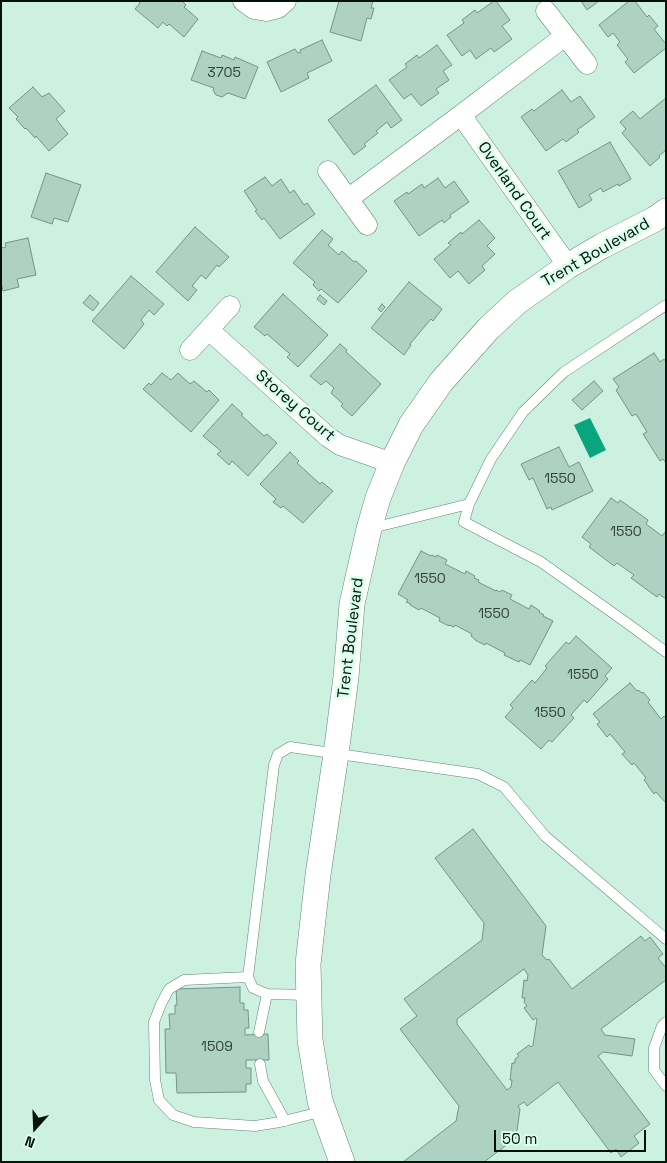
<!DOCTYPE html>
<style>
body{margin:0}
#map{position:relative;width:667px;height:1163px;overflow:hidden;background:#ccf1e1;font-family:"Space Grotesk",sans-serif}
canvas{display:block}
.frame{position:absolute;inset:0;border:2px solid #05110c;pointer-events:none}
.north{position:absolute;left:10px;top:1103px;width:50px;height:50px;-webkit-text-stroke:4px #d9feee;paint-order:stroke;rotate:200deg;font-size:14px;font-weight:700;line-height:20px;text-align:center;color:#05110c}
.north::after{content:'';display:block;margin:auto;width:18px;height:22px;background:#05110c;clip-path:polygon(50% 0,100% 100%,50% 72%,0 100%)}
.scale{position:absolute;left:494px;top:1130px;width:152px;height:22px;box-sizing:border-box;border:2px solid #05110c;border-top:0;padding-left:6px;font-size:15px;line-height:18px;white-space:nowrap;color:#05110c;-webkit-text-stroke:4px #d9feee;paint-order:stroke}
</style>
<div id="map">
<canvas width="667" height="1163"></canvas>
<div class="frame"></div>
<div class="north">N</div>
<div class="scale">50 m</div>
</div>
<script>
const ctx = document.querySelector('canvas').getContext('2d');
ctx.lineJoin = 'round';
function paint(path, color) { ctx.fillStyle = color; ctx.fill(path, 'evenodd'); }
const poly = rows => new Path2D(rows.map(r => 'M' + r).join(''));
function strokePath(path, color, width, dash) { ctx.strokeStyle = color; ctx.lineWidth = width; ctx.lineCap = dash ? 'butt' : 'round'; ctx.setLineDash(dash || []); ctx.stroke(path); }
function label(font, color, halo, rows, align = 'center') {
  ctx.font = font + ' "Space Grotesk",sans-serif'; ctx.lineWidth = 5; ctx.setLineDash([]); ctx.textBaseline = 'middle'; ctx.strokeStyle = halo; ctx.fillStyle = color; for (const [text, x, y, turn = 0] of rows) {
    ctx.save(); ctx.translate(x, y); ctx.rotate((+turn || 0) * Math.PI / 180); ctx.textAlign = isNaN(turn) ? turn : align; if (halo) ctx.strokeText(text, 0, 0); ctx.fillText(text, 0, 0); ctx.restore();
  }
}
paint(poly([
 [590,418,606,450,590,458,574,425]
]), '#09a57d');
const building = poly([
 [138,1,182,1,186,5,184,7,198,19,184,37,169,24,167,26,163,22,158,28,135,9,140,3,138,1],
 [339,1,373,1,371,8,374,8,371,19,367,18,361,41,330,32,339,1],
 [494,1,496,1,510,20,502,26,512,39,494,52,491,48,476,59,470,50,462,56,447,35,464,23,462,20,475,10,477,13,494,1],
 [581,1,599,1,587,10,581,1],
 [629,1,635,1,647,17,649,15,658,26,654,29,666,44,666,48,634,73,625,62,628,59,617,45,620,42,613,33,608,37,599,25,629,1],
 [322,40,332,61,307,73,309,78,281,92,267,62,295,49,298,53,301,52,300,50,322,40],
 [437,45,452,65,443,71,449,80,436,89,439,93,421,106,411,94,404,99,389,80,407,67,405,64,417,55,419,58,437,45],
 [202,51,221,58,222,55,234,60,235,57,258,67,245,99,228,93,222,97,216,95,213,90,214,88,191,80,202,51],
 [376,85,402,120,391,128,387,122,376,131,378,133,364,144,366,146,354,155,328,120,376,85],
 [33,87,42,97,49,93,65,111,56,119,68,134,49,151,36,136,35,138,26,128,25,129,16,119,18,117,9,108,33,87],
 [562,90,571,102,580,96,595,117,577,130,579,132,566,142,563,139,546,151,521,117,532,109,534,111,562,90],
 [666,98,666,150,659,156,660,157,650,166,622,133,626,129,620,122,633,111,640,119,666,98],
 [610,142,631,179,619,186,618,184,603,192,601,188,589,195,592,200,579,208,558,171,610,142],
 [46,173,81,185,68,222,54,218,52,224,31,217,46,173],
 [265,177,272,186,281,179,290,193,294,190,304,205,307,203,315,214,280,239,264,218,262,220,255,211,257,210,244,191,265,177],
 [438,178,445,188,454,181,469,202,450,215,451,217,444,223,442,220,419,236,394,201,407,192,408,194,422,184,424,188,438,178],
 [479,220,495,238,487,246,495,254,482,266,485,270,469,284,458,271,450,278,434,259,451,245,448,243,461,232,462,234,479,220],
 [195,227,229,257,219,267,217,265,206,279,201,275,192,286,197,290,188,301,156,272,195,227],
 [322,230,333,239,328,245,339,255,342,251,354,262,356,261,367,271,338,303,321,289,319,291,313,285,315,282,293,263,322,230],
 [28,238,36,275,17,279,19,287,3,291,1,282,1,248,6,247,5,243,28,238],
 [131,276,164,304,154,315,149,310,141,320,144,324,124,349,92,321,131,276],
 [409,282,442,309,433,321,431,319,410,344,411,345,404,355,371,328,409,282],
 [283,294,328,335,298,367,287,357,290,354,267,334,265,336,254,327,283,294],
 [90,295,99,303,93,311,83,303,90,295],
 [320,295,327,301,324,305,317,299,320,295],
 [382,304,385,307,381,312,378,309,382,304],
 [340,344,347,350,346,352,381,384,352,416,341,406,343,404,331,393,334,388,326,381,321,385,310,376,340,344],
 [654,353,660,362,664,359,666,362,666,463,663,459,660,461,643,434,647,432,636,414,632,416,616,390,619,387,613,379,654,353],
 [162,373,171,380,178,373,190,384,194,381,207,392,209,390,219,400,191,432,143,389,149,383,151,385,162,373],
 [594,381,603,391,582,410,572,400,594,381],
 [232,404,243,414,241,415,264,436,267,434,277,443,248,476,232,461,229,465,217,454,221,451,203,436,232,404],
 [559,447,569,467,579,462,593,491,552,510,551,507,547,509,533,478,529,480,521,464,559,447],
 [290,452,299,461,297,463,320,484,322,482,333,491,303,523,283,506,281,508,273,502,276,499,260,484,290,452],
 [611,498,618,503,620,500,648,520,646,524,662,536,665,532,666,533,666,599,659,594,657,597,631,578,634,575,617,563,614,566,589,547,591,544,582,537,611,498],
 [421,551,431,556,432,555,436,557,437,555,447,560,445,564,465,574,466,571,475,576,474,578,479,580,478,582,496,591,496,590,500,592,502,590,512,595,510,599,529,609,531,605,540,611,539,612,544,615,543,616,553,621,530,665,520,660,519,662,504,655,505,653,486,643,485,645,475,640,475,639,471,636,472,634,455,625,454,627,449,625,449,626,439,621,440,618,421,608,419,610,410,605,411,604,406,602,408,600,398,594,421,551],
 [576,636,612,668,605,676,608,679,587,703,584,700,571,715,574,718,552,742,549,740,541,749,505,717,513,708,510,705,532,680,535,683,547,668,545,666,566,642,569,644,576,636],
 [630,683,637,691,638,690,642,693,643,692,650,700,648,702,661,719,664,716,666,718,666,803,656,792,654,794,648,786,648,785,644,780,646,778,634,763,632,765,622,754,625,752,610,734,607,737,600,728,597,724,600,722,593,714,630,683],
 [473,829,546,926,542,955,547,960,549,959,572,989,641,936,645,941,650,937,663,954,658,958,666,968,666,980,601,1029,605,1035,635,1039,632,1056,603,1052,598,1056,650,1124,634,1136,639,1143,621,1157,616,1149,611,1153,558,1082,527,1106,524,1102,518,1106,520,1109,516,1138,484,1162,403,1162,456,1121,459,1106,400,1029,417,1016,404,999,482,940,484,923,435,858,473,829],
 [524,969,528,975,527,981,524,980,522,998,525,998,524,1002,527,1006,524,1008,533,1020,536,1018,537,1019,533,1045,531,1047,529,1045,517,1054,519,1056,515,1059,515,1063,512,1063,510,1080,512,1080,511,1087,507,1090,457,1024,457,1019,524,969],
 [240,987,240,1003,244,1003,244,1010,248,1010,249,1028,245,1028,245,1035,268,1034,269,1060,246,1060,246,1068,251,1068,251,1084,246,1084,246,1092,177,1093,176,1073,166,1073,165,1029,170,1029,169,1014,175,1014,175,1005,177,1005,176,989,240,987]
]);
paint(building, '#add1c2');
strokePath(building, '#729486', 1);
const service = poly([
 [666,305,564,372,523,412,491,459,469,504,464,522,541,562,631,626,666,652],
 [372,528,469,504],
 [248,977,184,980,169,989,161,1004,154,1022,155,1080,159,1100,173,1115,194,1122,255,1126,280,1122,324,1111],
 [308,995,267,994,253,988,248,977,274,765,278,754,290,747,478,774,504,787,545,836,666,939],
 [666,1022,662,1026,654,1048,654,1070,666,1086],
 [259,1032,267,994],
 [260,1064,263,1081,285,1121]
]);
const minor = poly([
 [243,1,254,9,266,11,278,8,286,1],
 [546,11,587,64],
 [461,115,568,266],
 [328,171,367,225],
 [348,199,461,115,565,36],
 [209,330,328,437,340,445,392,463],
 [190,350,230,306]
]);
const tertiary = poly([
 [342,1162,320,1101,310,1040,308,964,318,875,336,754,346,677,352,604,369,529,378,498,392,463,411,425,441,382,488,329,517,302,568,266,602,246,655,219,666,211]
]);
strokePath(service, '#638577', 11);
strokePath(minor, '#638577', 21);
strokePath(tertiary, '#638577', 26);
strokePath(service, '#fff', 10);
strokePath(minor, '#fff', 20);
strokePath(tertiary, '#fff', 25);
label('14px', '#2f413a', null, [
 ["3705",224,73],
 ["1550",560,479],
 ["1550",626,532],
 ["1550",430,579],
 ["1550",494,614],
 ["1550",583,675],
 ["1550",550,713],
 ["1509",217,1047]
]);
label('16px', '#05110c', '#d9feee', [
 ["Overland Court",514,191,55],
 ["Trent Boulevard",596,253,-30],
 ["Storey Court",295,406,41],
 ["Trent Boulevard",351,638,-83]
]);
</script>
